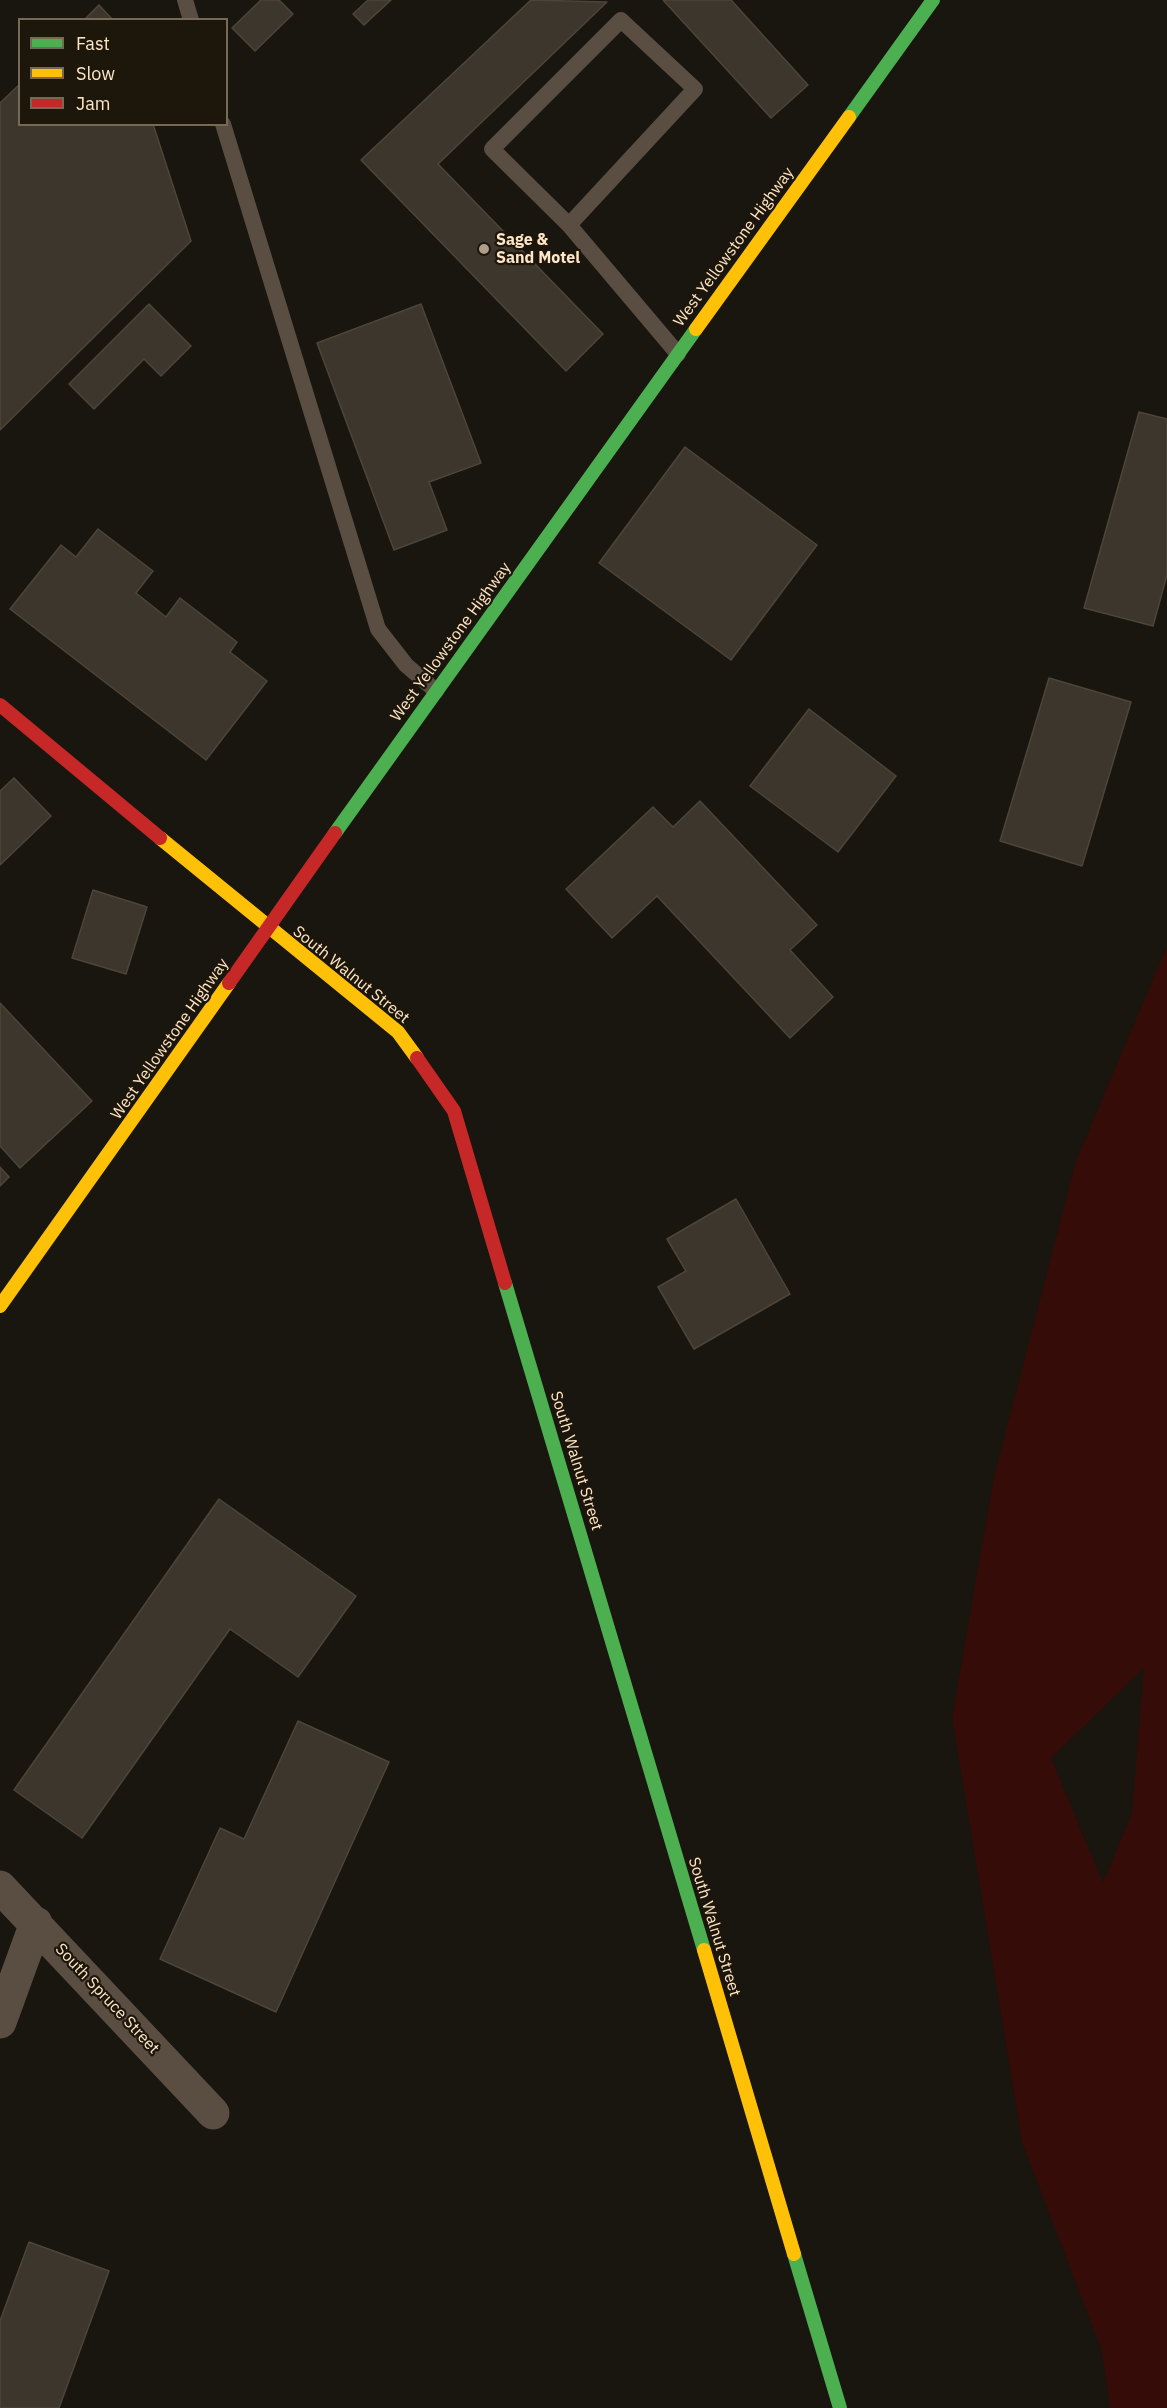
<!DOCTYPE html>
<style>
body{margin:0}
#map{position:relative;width:1167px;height:2408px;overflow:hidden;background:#19150f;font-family:"IBM Plex Sans",sans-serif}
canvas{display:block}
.legend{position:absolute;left:18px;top:18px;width:210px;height:108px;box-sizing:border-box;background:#1d160b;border:2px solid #776956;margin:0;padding:8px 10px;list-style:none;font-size:18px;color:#ffe6c7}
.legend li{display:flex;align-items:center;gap:12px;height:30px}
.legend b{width:30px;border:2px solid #776956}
</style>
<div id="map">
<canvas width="1167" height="2408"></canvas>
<ul class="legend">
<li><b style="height:8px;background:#4caf50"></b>Fast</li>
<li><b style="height:8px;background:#ffc107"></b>Slow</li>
<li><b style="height:8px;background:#c62828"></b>Jam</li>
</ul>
</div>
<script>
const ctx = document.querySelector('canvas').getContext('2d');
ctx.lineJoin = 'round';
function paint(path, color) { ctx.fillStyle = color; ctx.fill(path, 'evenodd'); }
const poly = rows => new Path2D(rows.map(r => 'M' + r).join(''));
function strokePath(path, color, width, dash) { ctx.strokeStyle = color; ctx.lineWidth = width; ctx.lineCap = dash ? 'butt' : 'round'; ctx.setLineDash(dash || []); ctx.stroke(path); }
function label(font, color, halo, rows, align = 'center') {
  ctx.font = font + ' "IBM Plex Sans",sans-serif'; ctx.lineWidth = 4.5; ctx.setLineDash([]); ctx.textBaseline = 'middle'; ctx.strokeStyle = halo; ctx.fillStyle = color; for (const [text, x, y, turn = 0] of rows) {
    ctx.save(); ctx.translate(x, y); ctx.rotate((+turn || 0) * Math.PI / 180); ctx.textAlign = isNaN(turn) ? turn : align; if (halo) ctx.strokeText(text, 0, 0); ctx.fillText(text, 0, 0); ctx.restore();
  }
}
paint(poly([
 [1167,946,1167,2408,1110,2408,1102,2351,1022,2142,952,1717,994,1477,1076,1161],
 [1144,1668,1132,1813,1103,1883,1051,1758]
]), '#360c09');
const building = poly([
 [261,0,279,0,293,14,255,51,232,28,261,0],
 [368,0,391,0,364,25,353,14,368,0],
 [531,0,607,2,438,164,603,334,566,371,361,160,531,0],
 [663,0,731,0,808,85,771,118,663,0],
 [99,5,113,20,84,20,99,5],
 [20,84,20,124,153,124,191,241,0,430,0,103,20,84],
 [149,304,191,346,161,376,144,359,94,409,69,384,149,304],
 [421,304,481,463,429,482,447,530,394,550,317,343,421,304],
 [1139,412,1167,419,1167,575,1153,626,1084,608,1139,412],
 [685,447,817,545,731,660,599,563,685,447],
 [98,529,153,571,136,593,166,617,180,598,237,642,230,652,267,681,206,760,10,609,61,545,76,557,98,529],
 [1049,678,1131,702,1082,866,1000,841,1049,678],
 [809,709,896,776,838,852,750,786,809,709],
 [14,778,51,816,0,865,0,791,14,778],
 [700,801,817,925,790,950,833,997,790,1038,657,896,612,938,566,889,653,807,673,827,700,801],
 [93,890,147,907,126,974,72,958,93,890],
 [0,1003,92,1101,20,1168,0,1146,0,1003],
 [0,1167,9,1177,0,1186,0,1167],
 [736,1199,790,1294,694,1349,658,1287,686,1271,667,1239,736,1199],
 [219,1499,356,1596,298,1677,230,1629,82,1838,14,1790,219,1499],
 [298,1721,389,1762,276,2012,160,1959,220,1828,244,1839,298,1721],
 [29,2242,109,2271,59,2408,0,2408,0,2321,29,2242]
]);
paint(building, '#3c362c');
strokePath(building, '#4e4539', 1.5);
strokePath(poly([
 [185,0,191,20],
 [223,124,378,629,406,665,436,691],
 [569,225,492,149,621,20,695,89,569,225,678,354]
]), '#5a4e43', 16);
strokePath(poly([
 [0,1887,213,2113],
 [0,2022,36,1923]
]), '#5a4e43', 33);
strokePath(poly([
 [849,117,933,0],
 [335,833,696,329],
 [505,1283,704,1950],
 [794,2254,840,2408]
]), '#4caf50', 14);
strokePath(poly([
 [696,329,849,117],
 [160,838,398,1032,417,1058],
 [0,1306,229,983],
 [704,1950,794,2254]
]), '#ffc107', 14);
strokePath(poly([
 [0,705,160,838],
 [229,983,335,833],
 [417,1058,454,1111,505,1283]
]), '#c62828', 14);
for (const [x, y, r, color] of [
 [484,249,6,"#ae9d87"]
]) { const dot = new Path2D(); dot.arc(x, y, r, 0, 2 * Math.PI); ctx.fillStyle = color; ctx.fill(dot); strokePath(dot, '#1d160b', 2); }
label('bold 16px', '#ffe6c7', '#1d160b', [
 ["Sage &",496,240],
 ["Sand Motel",496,258]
], 'left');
label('16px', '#ffe6c7', '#1d160b', [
 ["West Yellowstone Highway",734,247,-54],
 ["West Yellowstone Highway",451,642,-54],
 ["South Walnut Street",351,975,39],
 ["West Yellowstone Highway",170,1039,-55],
 ["South Walnut Street",576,1461,73],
 ["South Walnut Street",714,1927,73],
 ["South Spruce Street",107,1999,47]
]);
</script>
